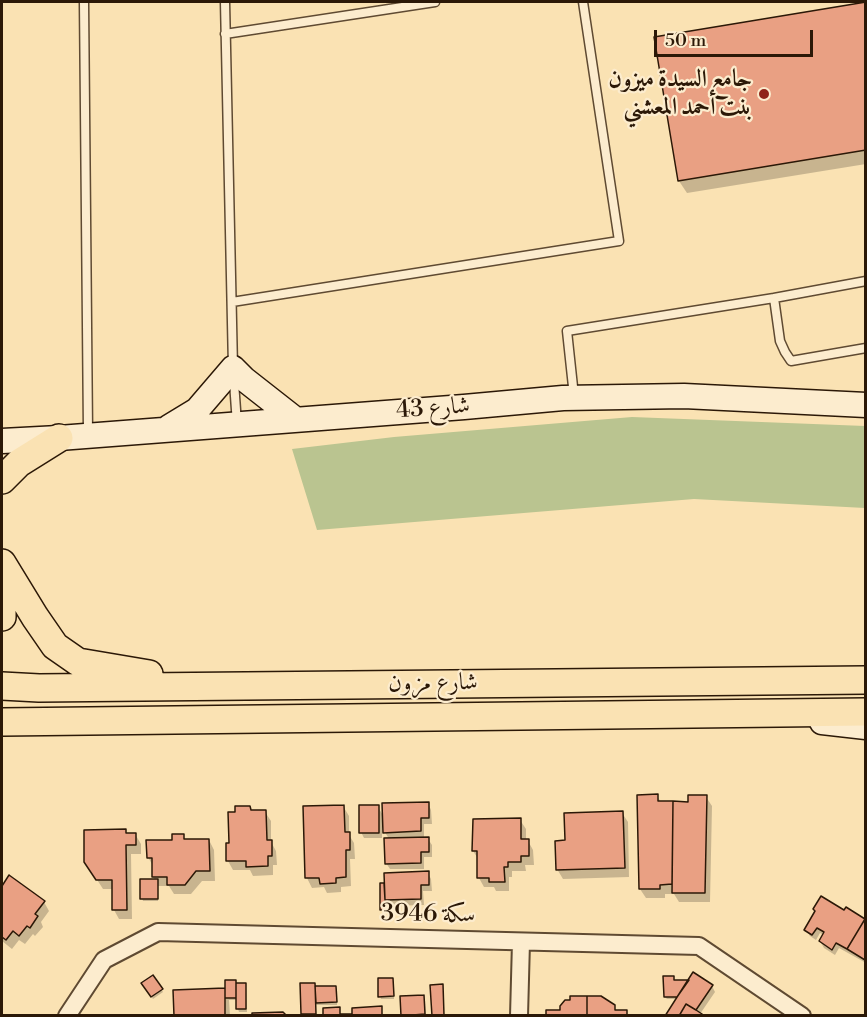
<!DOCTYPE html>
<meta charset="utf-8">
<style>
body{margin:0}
#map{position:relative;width:867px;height:1017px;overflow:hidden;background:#fae2b3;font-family:"Libre Bodoni",serif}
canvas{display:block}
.frame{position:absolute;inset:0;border:3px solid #2b1807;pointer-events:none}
.scale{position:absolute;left:654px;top:30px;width:159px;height:27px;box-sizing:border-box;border:3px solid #2b1807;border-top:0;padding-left:8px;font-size:18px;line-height:21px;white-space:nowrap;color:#2b1807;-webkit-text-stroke:4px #fcecce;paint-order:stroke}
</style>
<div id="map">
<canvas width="867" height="1017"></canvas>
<div class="frame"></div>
<div class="scale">50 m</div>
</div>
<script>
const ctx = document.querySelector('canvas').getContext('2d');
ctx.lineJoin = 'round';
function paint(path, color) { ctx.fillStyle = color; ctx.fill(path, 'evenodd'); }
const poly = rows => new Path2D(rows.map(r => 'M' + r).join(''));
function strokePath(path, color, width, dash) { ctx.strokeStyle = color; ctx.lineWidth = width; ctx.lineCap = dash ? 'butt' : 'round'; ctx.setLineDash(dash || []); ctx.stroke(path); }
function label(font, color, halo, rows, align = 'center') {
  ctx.font = font + ' "Libre Bodoni",Amiri,serif'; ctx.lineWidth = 4.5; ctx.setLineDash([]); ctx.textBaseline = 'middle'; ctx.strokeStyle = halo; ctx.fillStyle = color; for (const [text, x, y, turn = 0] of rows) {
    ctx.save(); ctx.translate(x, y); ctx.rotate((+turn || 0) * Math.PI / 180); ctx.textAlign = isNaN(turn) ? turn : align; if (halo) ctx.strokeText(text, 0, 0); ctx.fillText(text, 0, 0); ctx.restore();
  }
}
paint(poly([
 [632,417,865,426,865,508,694,499,317,530,292,449,394,437]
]), '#bac490');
paint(poly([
 [866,4,866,164,687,193,679,181],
 [657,796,661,802,690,803,706,797,712,806,710,902,679,902,674,894,665,894,665,898,646,898,640,889],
 [428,803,431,810,432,824,424,824,424,839,428,839,432,845,432,857,424,857,424,869,390,869,386,863,389,839,382,827,382,838,364,838,361,832,378,807,384,817],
 [343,806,349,816,349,835,354,843,355,859,350,859,351,886,341,887,341,892,327,893,324,887,312,888,307,878],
 [252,812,265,812,271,821,271,842,276,851,277,865,273,865,273,875,253,876,250,870,233,870,228,861,231,845],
 [622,813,628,822,629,877,563,879,557,869,566,842],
 [520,820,526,829,526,841,528,841,533,850,534,865,525,865,526,871,512,871,512,877,509,877,509,891,496,891,494,887,484,887,479,878,479,860,473,851],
 [125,831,127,834,135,834,141,844,141,854,131,854,132,919,119,919,114,910,114,889,103,889,92,872],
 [183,836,186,841,209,840,214,850,215,881,202,881,191,894,174,894,169,886,158,886,158,901,143,901,142,898,156,881,153,877,153,866,148,857],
 [428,873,431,879,432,891,423,891,424,905,389,906,389,912,383,912,381,909,383,884,386,889],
 [10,877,44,902,49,911,41,922,43,927,35,936,33,934,25,944,19,940,12,949,2,941,2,888],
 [816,913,866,921,866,963,839,948,835,955,824,948,820,941,824,935,820,933,816,940,810,936,806,930],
 [152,977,163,992,153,999,143,984],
 [673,977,675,982,712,986,715,992,700,1014,678,999,667,999,665,997],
 [393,980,394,982,394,999,381,999,380,996],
 [236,982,237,985,245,985,246,987,247,1012,239,1012,238,1009,238,1000,229,1000,230,1016,175,1016,224,990],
 [315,984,317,988,335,987,337,990,337,1005,316,1005,316,1016,303,1016,302,1014],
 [423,997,425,999,426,1016,402,1016]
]), '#0003');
const building = poly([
 [866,2,866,150,678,181,654,37,866,2],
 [658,794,658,801,673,801,672,884,660,885,660,889,639,889,637,795,658,794],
 [688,795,707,795,705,893,672,893,673,801,688,802,688,795],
 [429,802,429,818,421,818,421,831,383,833,382,803,429,802],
 [344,805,345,832,350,832,350,850,346,850,346,877,336,878,336,883,320,884,319,878,305,878,303,806,344,805],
 [359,805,379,805,379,833,359,833,359,805],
 [235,806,250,806,251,810,266,810,267,840,272,840,272,856,268,856,268,866,246,867,246,861,226,861,226,843,229,843,228,812,235,812,235,806],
 [623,811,625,868,556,870,555,841,565,840,564,813,623,811],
 [521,818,521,839,529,839,529,856,521,856,521,862,508,862,508,867,504,867,505,882,489,882,489,878,477,878,477,851,472,851,473,819,521,818],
 [126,829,126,833,136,833,136,845,126,845,127,910,112,910,112,880,96,880,84,862,84,830,126,829],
 [172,834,184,834,184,839,209,839,210,871,196,871,185,885,167,885,167,877,152,877,152,858,147,858,146,840,172,840,172,834],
 [429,837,429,852,421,852,421,863,385,864,384,838,429,837],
 [429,871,429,885,421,885,421,899,385,900,384,873,429,871],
 [9,875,45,901,35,914,38,916,30,928,27,926,19,936,13,931,6,940,2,937,2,886,9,875],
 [140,879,158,879,158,899,140,899,140,879],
 [380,883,384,883,385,900,388,900,389,910,380,910,380,883],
 [821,896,844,910,846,907,865,919,847,949,836,943,832,950,819,941,824,932,817,928,812,935,804,930,815,911,813,909,821,896],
 [865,919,866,919,865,960,847,949,865,919],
 [693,972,713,985,696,1010,686,1004,679,1016,665,1016,693,972],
 [153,975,163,989,151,997,141,983,153,975],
 [663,976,674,976,674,980,689,980,677,997,664,997,663,976],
 [378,978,393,978,394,996,378,997,378,978],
 [225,980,236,980,236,998,225,998,225,980],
 [236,983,246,983,246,1009,236,1009,236,983],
 [300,983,315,983,316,1014,301,1014,300,983],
 [443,984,444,1015,432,1016,430,985,443,984],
 [315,986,336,986,337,1002,316,1003,315,986],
 [225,988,225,1016,174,1016,173,990,225,988],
 [424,995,425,1014,401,1016,400,996,424,995],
 [570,996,587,996,587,1016,546,1016,546,1010,560,1010,560,1006,565,1000,570,1000,570,996],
 [587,996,601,996,615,1005,615,1010,627,1010,627,1016,587,1016,587,996],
 [686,1004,696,1010,705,1016,679,1016,686,1004],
 [382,1006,382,1016,323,1016,323,1008,340,1007,340,1014,352,1014,352,1008,382,1006],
 [283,1012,287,1016,252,1016,252,1013,283,1012]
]);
paint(building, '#e9a083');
strokePath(building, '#2b1807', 1.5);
const lane = poly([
 [84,2,88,432],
 [225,2,233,368,237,424],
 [225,34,435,2],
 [866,281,774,298,780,341,785,352,791,361,866,348],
 [232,302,619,241,583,2],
 [574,396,567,331,774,298]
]);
const street = poly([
 [67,1016,104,960,158,932,699,946,802,1016],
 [519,1016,521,942]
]);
const secondary = poly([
 [169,427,197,410,233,368,244,379,295,419],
 [2,441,59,438,464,407,563,398,684,396,866,405],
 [822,722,866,727]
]);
const primary = poly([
 [2,480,19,463,59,438],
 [2,563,35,617,55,646,78,662,149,674],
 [2,598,2,617],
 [2,686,39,688,866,680],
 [2,722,866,712]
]);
strokePath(lane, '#5f4a32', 11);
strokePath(street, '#5f4a32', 20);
strokePath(secondary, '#2b1807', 27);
strokePath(primary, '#2b1807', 30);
strokePath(lane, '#fcecce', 8);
strokePath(street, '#fcecce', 16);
strokePath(secondary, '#fcecce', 24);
strokePath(primary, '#fae2b3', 27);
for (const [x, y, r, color] of [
 [764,94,6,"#8f2418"]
]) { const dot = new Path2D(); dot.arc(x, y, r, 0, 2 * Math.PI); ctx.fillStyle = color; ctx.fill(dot); strokePath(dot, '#fcecce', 2); }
label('bold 24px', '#2b1807', '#fcecce', [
 ["جامع السيدة ميزون",752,80],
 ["بنت أحمد المعشني",752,108]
], 'right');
label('24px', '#2b1807', '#fcecce', [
 ["شارع 43",433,409,-4],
 ["شارع مزون",433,684,-1],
 ["سكة 3946",428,915,1]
]);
</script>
